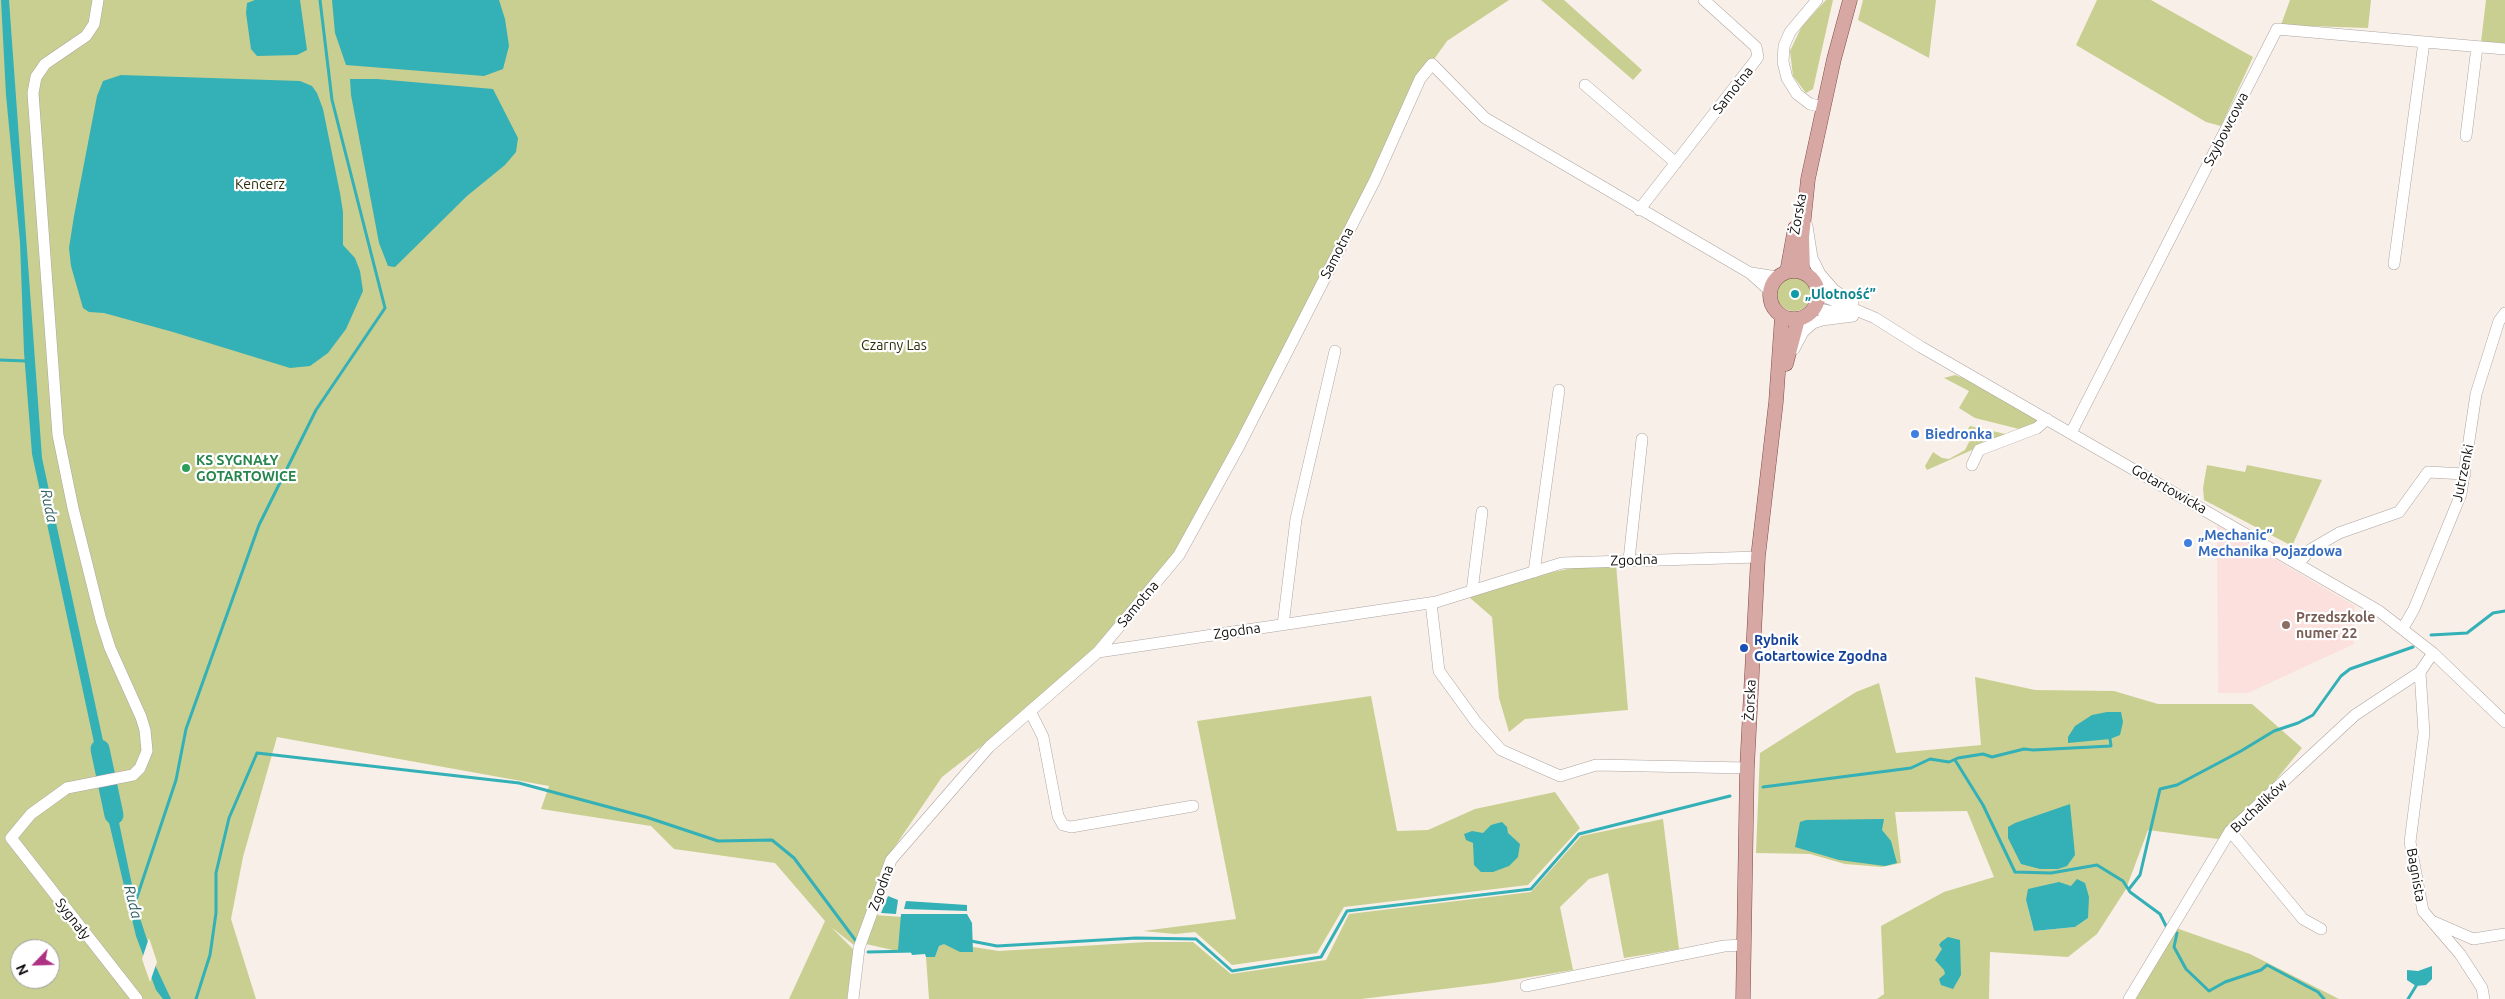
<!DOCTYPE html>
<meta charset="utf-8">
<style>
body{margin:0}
#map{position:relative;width:2505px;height:999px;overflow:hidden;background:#f8efe9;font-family:Ubuntu,sans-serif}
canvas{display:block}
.north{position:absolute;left:10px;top:939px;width:50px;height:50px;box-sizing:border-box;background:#fff;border:1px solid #a09f9e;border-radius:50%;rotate:246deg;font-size:14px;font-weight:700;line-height:20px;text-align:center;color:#110e0c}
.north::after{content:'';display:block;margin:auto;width:18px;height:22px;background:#ae3283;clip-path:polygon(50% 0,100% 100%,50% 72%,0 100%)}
</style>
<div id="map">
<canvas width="2505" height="999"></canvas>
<div class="north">N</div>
</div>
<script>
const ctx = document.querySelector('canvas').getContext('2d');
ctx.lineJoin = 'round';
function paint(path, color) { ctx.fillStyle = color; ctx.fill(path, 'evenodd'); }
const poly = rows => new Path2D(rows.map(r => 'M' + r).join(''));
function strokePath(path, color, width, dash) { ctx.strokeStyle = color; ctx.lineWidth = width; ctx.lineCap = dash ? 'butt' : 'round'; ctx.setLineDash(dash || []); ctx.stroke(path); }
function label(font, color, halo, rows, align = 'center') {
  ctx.font = font + ' Ubuntu,sans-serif'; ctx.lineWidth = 4.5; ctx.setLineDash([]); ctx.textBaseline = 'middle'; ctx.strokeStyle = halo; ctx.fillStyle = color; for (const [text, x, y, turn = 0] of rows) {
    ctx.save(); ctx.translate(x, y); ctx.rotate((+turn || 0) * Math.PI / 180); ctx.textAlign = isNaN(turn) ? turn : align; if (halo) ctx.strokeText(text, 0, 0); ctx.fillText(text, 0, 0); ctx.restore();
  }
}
paint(poly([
 [2217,525,2355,606,2354,644,2248,693,2218,693]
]), '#fbe0dd');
paint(poly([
 [0,0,1509,0,1447,41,1420,79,1375,180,1172,558,1091,651,1029,709,942,777,885,861,855,946,831,927,854,950,847,999,789,999,825,921,775,863,674,849,651,826,541,809,549,786,277,737,243,857,231,919,256,999,0,999],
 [20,949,50,949,50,979,20,979],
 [1541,0,1564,0,1642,70,1633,80],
 [1826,0,1833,0,1813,89,1806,93,1793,76,1790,51,1802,26],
 [1863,0,1936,0,1929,58,1858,20],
 [2097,0,2151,0,2253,57,2221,126,2206,122,2076,45],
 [2290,0,2371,0,2368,28,2281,25],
 [2486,0,2505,0,2505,43,2481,42],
 '1777 294a17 17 0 1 1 34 0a17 17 0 1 1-34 0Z',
 [1955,375,1980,384,2036,419,2037,423,2023,430,1975,418,1959,408,1969,391,1944,378],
 [1970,426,2010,435,1994,438,1981,446,1927,470,1925,466,1933,452,1942,458,1949,459,1965,450,1973,434,1968,429],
 [2207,465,2245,472,2247,465,2322,480,2292,546,2204,500,2203,488],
 [1616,564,1628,710,1525,719,1509,732,1499,698,1492,617,1469,597,1553,572,1588,565],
 [1975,677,2035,690,2114,691,2158,704,2252,704,2302,748,2271,786,2218,839,2148,830,2126,889,2097,934,2068,957,1990,952,1989,999,1877,999,1884,994,1881,926,1944,892,1994,877,1967,811,1895,812,1901,863,1882,867,1845,864,1810,854,1756,853,1760,753,1856,692,1879,683,1896,753,1981,745],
 [2063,885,2071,886,2088,918,2075,927,2034,931,2026,900],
 [1371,696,1397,831,1428,830,1475,809,1555,792,1580,828,1528,885,1344,907,1317,953,1232,965,1195,932,1175,934,1143,931,1236,919,1197,721],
 [1663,819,1679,949,1624,958,1608,873,1589,879,1560,907,1573,970,1493,983,1361,999,929,999,926,957,935,957,939,946,945,943,973,952,973,947,999,951,1147,942,1193,942,1231,974,1326,960,1349,914,1531,892,1581,836],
 [875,915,903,917,902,947,897,951,866,944],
 [2176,928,2250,954,2339,999,2136,999]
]), '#c9cf90');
paint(poly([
 [1,0,9,0,42,458,110,773,101,775,32,454,24,352,20,242,6,95],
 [255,0,300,0,307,50,297,55,257,56,251,49,246,13,247,3],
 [332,0,499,0,505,19,509,46,503,69,484,76,346,65,335,33],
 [121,75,300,81,312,86,317,93,323,109,340,193,343,212,343,245,355,258,360,271,363,291,346,329,328,353,310,366,290,368,173,332,104,313,89,312,83,308,71,266,69,248,74,216,97,96,103,81],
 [350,79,377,79,493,89,518,138,516,152,505,165,467,196,395,267,388,266,379,243,351,95],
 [2107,712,2121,712,2123,722,2120,735,2110,739,2068,743,2068,737,2075,726,2092,715],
 [101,789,112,789,137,909,156,967,171,999,163,999,156,990,136,936],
 [2070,804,2075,855,2067,866,2058,869,2040,869,2021,864,2008,838,2008,827,2015,823],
 [1884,819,1882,830,1891,841,1897,863,1885,866,1839,860,1795,847,1800,822,1806,820],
 [1502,822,1507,827,1508,833,1520,844,1518,857,1509,866,1493,872,1481,872,1474,865,1473,843,1466,840,1464,834,1472,831,1483,833,1491,825],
 [2077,879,2085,883,2089,897,2088,918,2075,927,2034,931,2026,900,2028,889,2059,882,2071,886],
 [888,896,898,900,896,914,881,913],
 [906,901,967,905,967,911,904,909],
 [901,914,967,914,972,923,973,952,960,952,944,944,939,946,935,957,926,957,925,954,912,955,910,950,898,950],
 [1948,937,1960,940,1961,975,1953,989,1941,985,1939,979,1945,974,1944,970,1935,960,1942,949,1939,945,1941,942],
 [2432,966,2432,979,2426,985,2416,986,2407,980,2407,970,2418,971]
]), '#34b0b7');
paint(poly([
 [149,938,157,962,150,982,142,959]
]), '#f8efe9');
strokePath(poly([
 [0,360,27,361],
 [2431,635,2467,633,2493,613,2505,611],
 [1955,760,1983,805,2015,872,2051,873,2097,865,2123,881,2130,892,2160,914,2167,928],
 [1763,787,1911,768,1930,759,1949,762,1958,758,1983,754,1992,757,2024,749,2033,750,2111,746,2110,739],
 [2129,889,2140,875,2160,789,2177,785,2241,751,2274,731,2298,723,2313,715,2341,676,2350,669,2413,647],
 [135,903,176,780,186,729,259,525,316,410,385,308,332,100,320,0],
 [2177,933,2174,947,2186,969,2209,991,2225,982,2261,970,2267,965,2318,992,2324,999],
 [971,941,997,946,1136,938,1196,939,1232,971,1321,957,1347,911,1531,889,1579,834,1730,796],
 [868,952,915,951],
 [196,999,210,955,216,913,216,873,229,818,257,753,519,783,646,817,718,841,772,840,794,858,856,941],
 [2408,999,2416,986]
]), '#34b0b7', 3);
strokePath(poly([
 [100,749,114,815]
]), '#34b0b7', 19);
const minor = poly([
 [98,0,94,24,86,36,45,64,36,77,33,93,58,435,73,508,101,620,110,648,141,717,145,730,147,751,140,768,133,775,67,788,31,814,11,838,137,999],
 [1817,0,1790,32,1784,46,1783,62,1787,78,1797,94,1810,104,1824,107],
 [1585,85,1676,163],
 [2466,136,2477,47],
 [1639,210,1758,57,1756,47,1704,0],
 [1807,226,1812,258,1820,274,1834,290,1853,303],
 [2394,264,2424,42],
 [1751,273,1777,277],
 [1818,294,1875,318,1921,347,2379,611,2433,653,2505,722],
 [1813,308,1844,314],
 [1794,349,1803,332,1813,323,1822,320,1853,316],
 [2071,433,2277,29,2505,49],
 [1972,465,1979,450,2037,428,2047,419],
 [1629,560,1642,439],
 [2298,564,2310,550,2339,533,2399,512,2428,472,2465,474],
 [1534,572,1559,390],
 [1472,591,1482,512],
 [1431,603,1439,671,1476,722,1501,750,1560,776,1596,765,1747,768],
 [1283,625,1296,519,1335,351],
 [2403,628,2414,609,2461,494,2476,394,2499,321,2505,313],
 [1098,652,1436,602,1562,563,1758,557],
 [2420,672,2424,733,2410,842,2423,911,2460,954,2482,988,2484,999],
 [1030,711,1043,737,1058,816,1063,825,1071,827,1193,806],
 [2230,831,2303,919,2321,929],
 [2434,922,2473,939,2505,934],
 [1526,986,1724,946,1744,945],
 [853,999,859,948,891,860,989,747,1098,652,1179,555,1239,446,1375,180,1420,79,1432,64,1485,118,1750,273,1770,291],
 [2129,999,2230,831,2355,715,2420,672,2433,653]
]);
const major = poly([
 '1770 295a24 24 0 1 1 48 0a24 24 0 1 1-48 0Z',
 [1787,272,1795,228],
 [1803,273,1802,237,1808,179,1834,59,1850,0],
 [1786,364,1798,319],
 [1743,999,1747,768,1758,557,1776,402,1782,316]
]);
strokePath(minor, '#aea5a0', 12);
strokePath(major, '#814c48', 15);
strokePath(minor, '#fff', 11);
strokePath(major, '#d7a7a4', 14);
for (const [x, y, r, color] of [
 [1795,294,5,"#0f9aa8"],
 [1915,434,5,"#3f7fe0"],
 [186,468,5,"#2e9e5b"],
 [2188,543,5,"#3f7fe0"],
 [2286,625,5,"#8d6e63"],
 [1744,648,5,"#1a4fb4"]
]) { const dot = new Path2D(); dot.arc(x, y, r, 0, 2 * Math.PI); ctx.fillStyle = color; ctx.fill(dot); strokePath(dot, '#fff', 2); }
label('14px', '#110e0c', '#fff', [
 ["Samotna",1733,90,-52],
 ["Szybowcowa",2226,129,-63],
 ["Żorska",1798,214,-80],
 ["Samotna",1337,253,-63],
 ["Jutrzenki",2463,473,-78],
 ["Gotartowicka",2169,489,30],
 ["Zgodna",1634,560,-2],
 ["Samotna",1138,604,-50],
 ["Zgodna",1237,631,-8],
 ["Żorska",1750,700,-87],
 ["Buchalików",2259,806,-43],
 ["Bagnista",2416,875,80],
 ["Zgodna",881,888,-70],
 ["Sygnały",73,919,52]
]);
label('14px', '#2c2e0a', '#fff', [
 ["Kencerz",260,184],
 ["Czarny Las",894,345]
]);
label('bold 14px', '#0d838f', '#fff', [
 ["„Ulotność”",1805,294]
], 'left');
label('bold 14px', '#366cbe', '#fff', [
 ["Biedronka",1925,434],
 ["„Mechanic”",2198,535],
 ["Mechanika Pojazdowa",2198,551]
], 'left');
label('bold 14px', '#27864d', '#fff', [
 ["KS SYGNAŁY",196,460],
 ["GOTARTOWICE",196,476]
], 'left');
label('bold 14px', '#785e54', '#fff', [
 ["Przedszkole",2296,617],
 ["numer 22",2296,633]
], 'left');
label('bold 14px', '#164399', '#fff', [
 ["Rybnik",1754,640],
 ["Gotartowice Zgodna",1754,656]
], 'left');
label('italic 15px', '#2f6164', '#fff', [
 ["Ruda",49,506,78],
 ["Ruda",133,902,76]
]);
</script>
